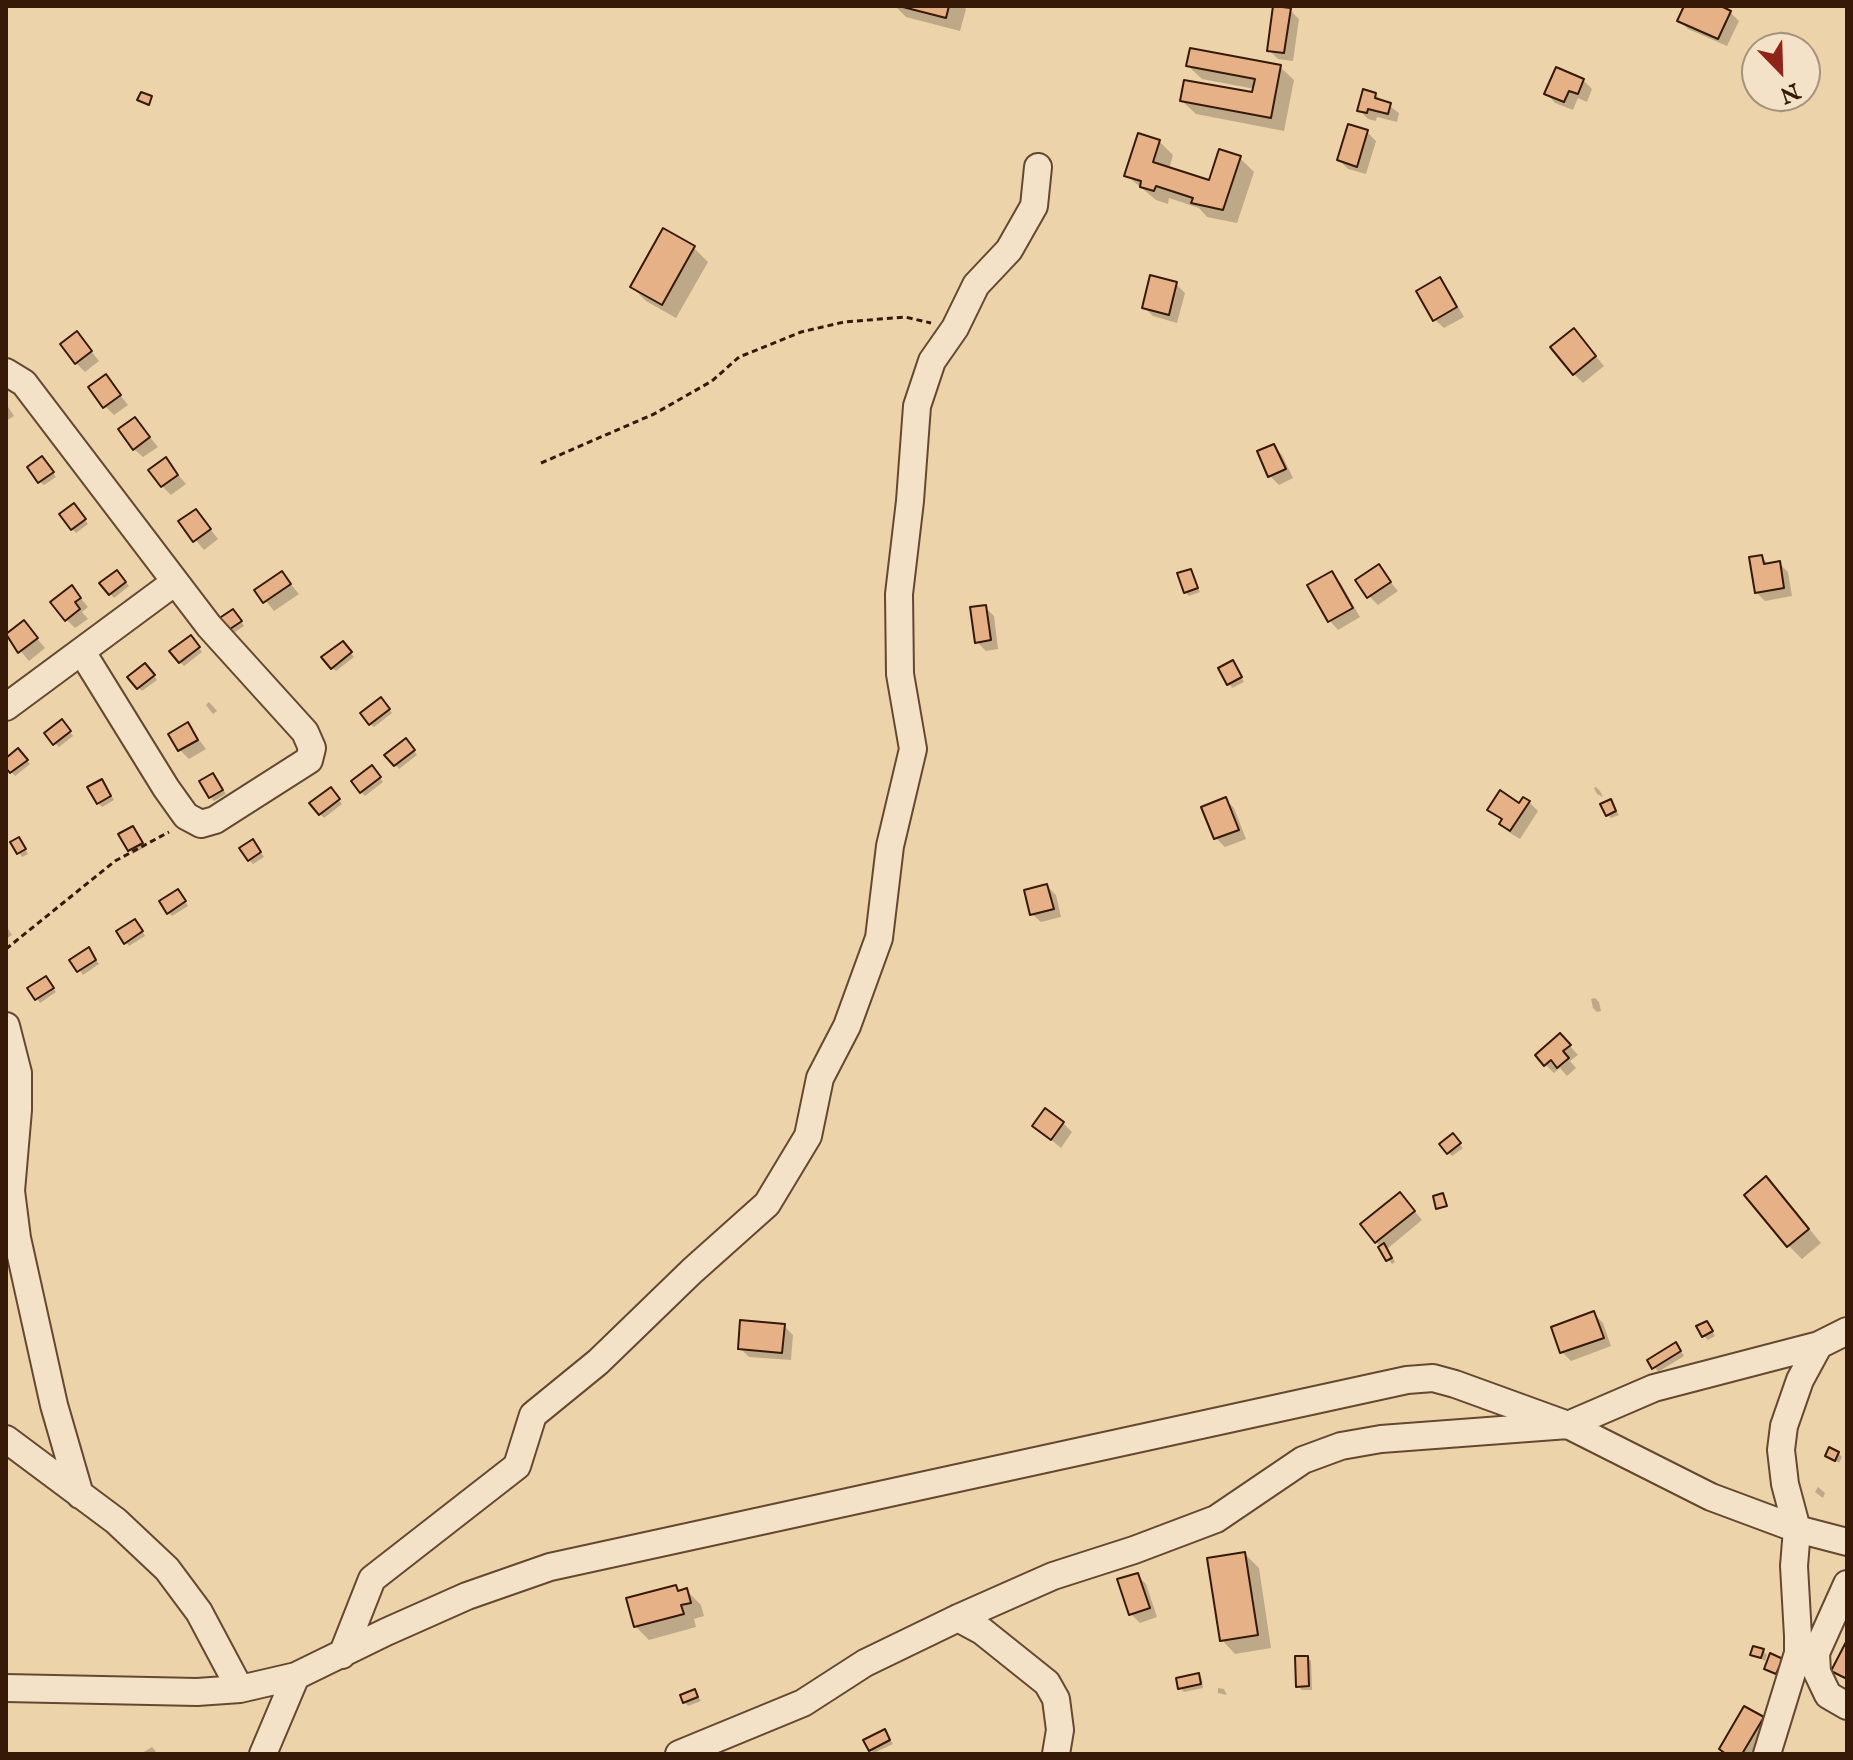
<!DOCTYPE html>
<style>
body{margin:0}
#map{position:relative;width:1853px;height:1760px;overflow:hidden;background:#edd3aa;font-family:"IM FELL English",serif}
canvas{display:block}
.frame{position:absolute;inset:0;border:8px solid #361907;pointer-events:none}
.north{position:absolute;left:1741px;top:32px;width:80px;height:80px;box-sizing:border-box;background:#f3e2c8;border:2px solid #a7927b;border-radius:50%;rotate:157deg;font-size:22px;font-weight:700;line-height:32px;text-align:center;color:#361907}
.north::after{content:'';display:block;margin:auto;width:28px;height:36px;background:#8f2418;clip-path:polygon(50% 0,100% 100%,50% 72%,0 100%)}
</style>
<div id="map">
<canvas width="1853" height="1760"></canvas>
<div class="frame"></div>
<div class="north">N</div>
</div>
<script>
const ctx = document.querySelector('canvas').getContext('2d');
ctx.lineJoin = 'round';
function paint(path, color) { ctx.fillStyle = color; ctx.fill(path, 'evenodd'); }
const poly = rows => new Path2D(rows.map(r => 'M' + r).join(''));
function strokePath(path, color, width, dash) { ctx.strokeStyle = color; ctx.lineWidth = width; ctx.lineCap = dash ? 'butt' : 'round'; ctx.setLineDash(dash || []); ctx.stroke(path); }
paint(poly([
 [895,6,962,6,966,9,960,31,906,17],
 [1686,6,1716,6,1730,12,1739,21,1727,46,1688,29,1679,20],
 [1290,10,1299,19,1293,61,1278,59,1269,50],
 [1188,66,1280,67,1294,80,1284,131,1196,114,1182,101,1254,94,1255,89,1202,79],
 [1583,80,1592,89,1587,102,1578,98,1573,110,1555,103,1547,94],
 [1375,95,1399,113,1397,122,1377,117,1376,121,1368,119,1359,110],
 [1367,132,1376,141,1366,174,1348,169,1339,160],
 [1159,141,1173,155,1169,169,1211,182,1240,158,1254,172,1237,223,1207,217,1199,208,1169,198,1168,204,1156,200,1126,175],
 [694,248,708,262,676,318,646,301,632,287],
 [1440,280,1448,289,1464,317,1444,328,1435,320],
 [1176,284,1185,293,1177,323,1153,316,1144,307],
 [77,333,99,361,85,372,76,363],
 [1582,340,1604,366,1583,383,1574,374],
 [106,377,128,405,114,415,105,406],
 [6,404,14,416,6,421],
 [135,419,158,447,143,457,134,449],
 [1274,446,1282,455,1293,478,1279,485,1270,476],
 [165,460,186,484,171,495,162,486],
 [46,462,56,477,44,485,40,482],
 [78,510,88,524,76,533,72,529],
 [196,511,218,539,204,550,181,522],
 [1762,557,1769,565,1779,563,1788,572,1792,596,1765,601,1756,592],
 [1378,567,1398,591,1378,605,1369,596],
 [1190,571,1200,592,1189,596,1185,592],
 [1331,573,1340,582,1360,617,1338,630,1330,621,1310,586],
 [282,574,299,594,274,611,257,590],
 [121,576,129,586,114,598,102,584],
 [72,588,88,607,82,612,88,619,75,628,66,619],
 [985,607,994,616,998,649,986,651,977,642],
 [237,615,244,626,229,636,225,632],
 [24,623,45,648,29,661,8,636],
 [194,641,202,652,184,666,180,662],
 [346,647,354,657,336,671,332,668],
 [1236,667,1244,682,1232,688,1221,669],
 [149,669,157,680,142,691,138,687],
 [209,702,217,711,213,714,206,705],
 [384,703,392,713,374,727,370,724],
 [65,725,73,736,59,747,55,743],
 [188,725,206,749,189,759,180,750],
 [410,745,417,755,399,769,387,755],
 [18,751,30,764,15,776,6,765,6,760],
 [375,771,383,782,365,796,361,792],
 [213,775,226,794,214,801,210,797],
 [105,785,114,800,102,807,98,803],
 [1596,787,1600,791,1603,797,1597,794,1594,788],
 [334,793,342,804,324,818,320,814],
 [1225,799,1234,808,1246,839,1225,847,1216,838],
 [1610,801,1619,815,1611,818,1608,815],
 [1529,802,1538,811,1520,839,1510,833,1501,824,1503,821,1490,810],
 [136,832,145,847,133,854,130,850],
 [13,843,22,844,28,854,22,857],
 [256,845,264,857,253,864,249,860],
 [1047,886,1056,895,1061,917,1041,922,1032,914],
 [181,895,188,906,172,916,168,912],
 [139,925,145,936,129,946,126,942],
 [6,926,12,935,6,939],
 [92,954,99,964,83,975,72,960],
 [49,982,56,992,40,1003,30,988],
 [1595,998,1599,1002,1601,1011,1597,1012,1593,1008,1591,999],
 [1569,1045,1578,1055,1570,1061,1576,1068,1567,1076,1560,1068,1554,1073,1545,1064],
 [1063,1123,1072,1132,1061,1148,1034,1126],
 [1453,1136,1463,1148,1452,1156,1442,1145],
 [1779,1193,1821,1243,1802,1259,1788,1245],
 [1408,1203,1422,1220,1387,1249,1395,1262,1392,1264,1376,1241],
 [1594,1314,1603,1323,1611,1346,1571,1361,1562,1352],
 [784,1326,793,1335,791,1360,749,1357,740,1348],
 [1710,1327,1715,1336,1708,1340,1704,1336],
 [1679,1348,1684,1356,1658,1372,1650,1360],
 [1838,1453,1842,1457,1839,1463,1827,1456],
 [1818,1487,1825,1493,1823,1498,1815,1492],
 [1245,1554,1259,1568,1271,1648,1235,1654,1222,1640],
 [1137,1575,1146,1584,1157,1617,1140,1623,1131,1614],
 [675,1587,680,1592,687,1591,701,1605,704,1616,694,1619,696,1627,649,1640,635,1626],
 [1763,1651,1767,1655,1765,1661,1752,1654],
 [1307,1658,1311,1661,1312,1690,1302,1690,1298,1686],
 [1198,1676,1202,1679,1203,1688,1184,1692,1180,1688],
 [1218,1688,1224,1689,1227,1695,1218,1693,1218,1695],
 [695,1692,701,1701,688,1706,685,1702],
 [1763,1719,1772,1728,1756,1754,1726,1754],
 [885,1732,893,1744,874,1753,870,1749],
 [152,1747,158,1754,142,1754,142,1753]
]), '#0003');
const building = poly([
 [899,6,949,6,946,18,899,6],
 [1273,6,1291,8,1284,53,1267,51,1273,6],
 [1684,6,1721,6,1731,11,1718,39,1677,21,1684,6],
 [1190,48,1281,65,1271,118,1180,101,1184,80,1252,92,1255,79,1186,66,1190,48],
 [1556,67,1584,79,1578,94,1569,91,1564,102,1544,94,1556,67],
 [1363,89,1376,93,1375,98,1391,103,1388,114,1368,109,1367,113,1357,111,1363,89],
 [141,92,152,96,149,105,137,100,141,92],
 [1348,124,1368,130,1357,167,1337,160,1348,124],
 [1138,133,1160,140,1153,162,1209,180,1219,149,1241,156,1223,210,1191,203,1193,198,1156,186,1154,191,1140,187,1141,181,1124,176,1138,133],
 [663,228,695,246,662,305,630,287,663,228],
 [1150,275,1177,282,1169,315,1142,308,1150,275],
 [1440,277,1457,307,1433,321,1416,291,1440,277],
 [1574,328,1596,356,1573,375,1550,347,1574,328],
 [77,331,92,351,75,364,60,344,77,331],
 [106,374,121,395,103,408,88,387,106,374],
 [135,417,150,437,133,450,118,429,135,417],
 [1274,444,1286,469,1268,477,1257,451,1274,444],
 [42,456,54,472,38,483,27,467,42,456],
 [166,457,178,475,161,487,148,470,166,457],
 [74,503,86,519,71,530,59,514,74,503],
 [196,509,211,529,193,542,178,521,196,509],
 [1762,555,1764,564,1780,561,1784,588,1755,593,1749,557,1762,555],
 [1379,564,1391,582,1367,598,1355,580,1379,564],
 [1191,569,1198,588,1184,593,1177,573,1191,569],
 [117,570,126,582,109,595,99,583,117,570],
 [282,571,291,584,263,603,254,590,282,571],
 [1332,571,1353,608,1328,622,1307,585,1332,571],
 [72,585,81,598,75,602,80,609,65,621,50,602,72,585],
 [986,605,991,640,975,643,970,607,986,605],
 [233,609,242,621,224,633,215,621,233,609],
 [24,620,38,638,18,653,6,634,24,620],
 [191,635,200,647,179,663,169,651,191,635],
 [343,641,352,652,331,669,321,657,343,641],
 [1233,660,1242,677,1227,685,1218,668,1233,660],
 [145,663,155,675,137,689,127,677,145,663],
 [381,697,390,709,369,725,360,713,381,697],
 [62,719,71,731,53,745,44,733,62,719],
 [188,722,198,740,178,751,168,734,188,722],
 [406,738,415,750,394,766,384,755,406,738],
 [18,748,28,760,10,773,6,768,6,758,18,748],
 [372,765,381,777,360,793,351,781,372,765],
 [213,773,223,790,209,798,199,781,213,773],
 [102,779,111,796,97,804,87,787,102,779],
 [331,787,340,799,319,815,309,803,331,787],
 [1500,790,1519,803,1523,797,1530,801,1510,831,1499,824,1502,819,1487,810,1500,790],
 [1226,797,1239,830,1214,839,1201,807,1226,797],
 [1611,799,1616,811,1606,816,1600,804,1611,799],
 [133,826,143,843,128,851,118,834,133,826],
 [19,837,26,849,17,854,10,842,19,837],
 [253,839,261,852,248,861,239,848,253,839],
 [1047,884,1054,909,1030,915,1024,890,1047,884],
 [178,889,186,901,167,914,159,901,178,889],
 [135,919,143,931,124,944,116,931,135,919],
 [89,947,96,960,77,972,69,960,89,947],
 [46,976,54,988,35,1000,27,988,46,976],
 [1560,1033,1571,1045,1563,1051,1569,1058,1557,1068,1551,1060,1544,1066,1535,1055,1560,1033],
 [1045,1108,1064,1122,1051,1140,1032,1126,1045,1108],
 [1453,1133,1461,1143,1447,1154,1439,1144,1453,1133],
 [1766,1176,1809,1229,1787,1247,1744,1195,1766,1176],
 [1400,1192,1415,1211,1375,1243,1360,1224,1400,1192],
 [1443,1193,1447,1206,1436,1209,1433,1196,1443,1193],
 [1384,1243,1392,1258,1386,1261,1378,1247,1384,1243],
 [1594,1311,1604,1338,1560,1353,1551,1327,1594,1311],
 [740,1320,785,1324,782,1353,738,1349,740,1320],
 [1707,1321,1713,1331,1702,1337,1696,1326,1707,1321],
 [1676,1342,1681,1351,1652,1369,1647,1360,1676,1342],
 [1829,1447,1839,1452,1835,1461,1825,1456,1829,1447],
 [1245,1552,1258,1635,1220,1641,1207,1558,1245,1552],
 [1138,1573,1150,1608,1129,1615,1117,1579,1138,1573],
 [676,1585,678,1591,687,1588,691,1603,681,1605,684,1614,634,1627,626,1598,676,1585],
 [1847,1640,1847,1679,1831,1671,1847,1640],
 [1753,1646,1764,1649,1761,1658,1750,1655,1753,1646],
 [1770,1653,1783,1659,1776,1674,1764,1669,1770,1653],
 [1295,1656,1308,1656,1309,1686,1296,1687,1295,1656],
 [1199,1673,1201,1684,1178,1689,1176,1678,1199,1673],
 [695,1689,698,1697,683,1703,680,1695,695,1689],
 [1744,1706,1764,1717,1742,1754,1726,1754,1719,1749,1744,1706],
 [885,1729,890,1740,869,1751,863,1740,885,1729]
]);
paint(building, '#e7b188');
strokePath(building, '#361907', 2);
const minor = poly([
 [6,372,24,383,209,626,305,732,312,748,309,760,215,820,201,824,186,816,166,788,82,652],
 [6,707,175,582],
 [6,1026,18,1073,18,1110,11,1191,17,1238,54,1405,80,1495],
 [6,1439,116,1521,167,1569,199,1612,240,1689],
 [1847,1584,1816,1653,1817,1672,1828,1695,1847,1706],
 [958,1618,982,1631,1047,1683,1056,1699,1060,1730,1056,1754],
 [342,1655,372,1579,517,1466,533,1415,598,1362,692,1271,767,1204,808,1136,820,1078,847,1026,879,938,890,846,913,749,900,674,899,594,910,501,917,406,932,361,955,328,976,285,1009,250,1034,206,1038,167],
 [6,1688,197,1692,240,1689,296,1676,386,1632,467,1596,550,1567,1407,1380,1433,1378,1455,1384,1568,1425,1711,1497,1797,1529,1847,1542],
 [263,1754,296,1676],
 [679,1754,803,1703,865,1663,958,1618,1053,1576,1134,1550,1216,1519,1303,1460,1341,1446,1381,1439,1568,1425,1654,1388,1819,1345,1847,1331],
 [1767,1754,1798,1653,1798,1636,1794,1566,1797,1529,1785,1484,1781,1450,1784,1426,1800,1380,1819,1345]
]);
strokePath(minor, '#644830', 30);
strokePath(poly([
 [541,463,654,414,712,381,739,357,801,332,844,322,905,317,931,323],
 [6,949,115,861,169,832]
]), '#361907', 3, [6, 4]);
strokePath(minor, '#f3e2c8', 26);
</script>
